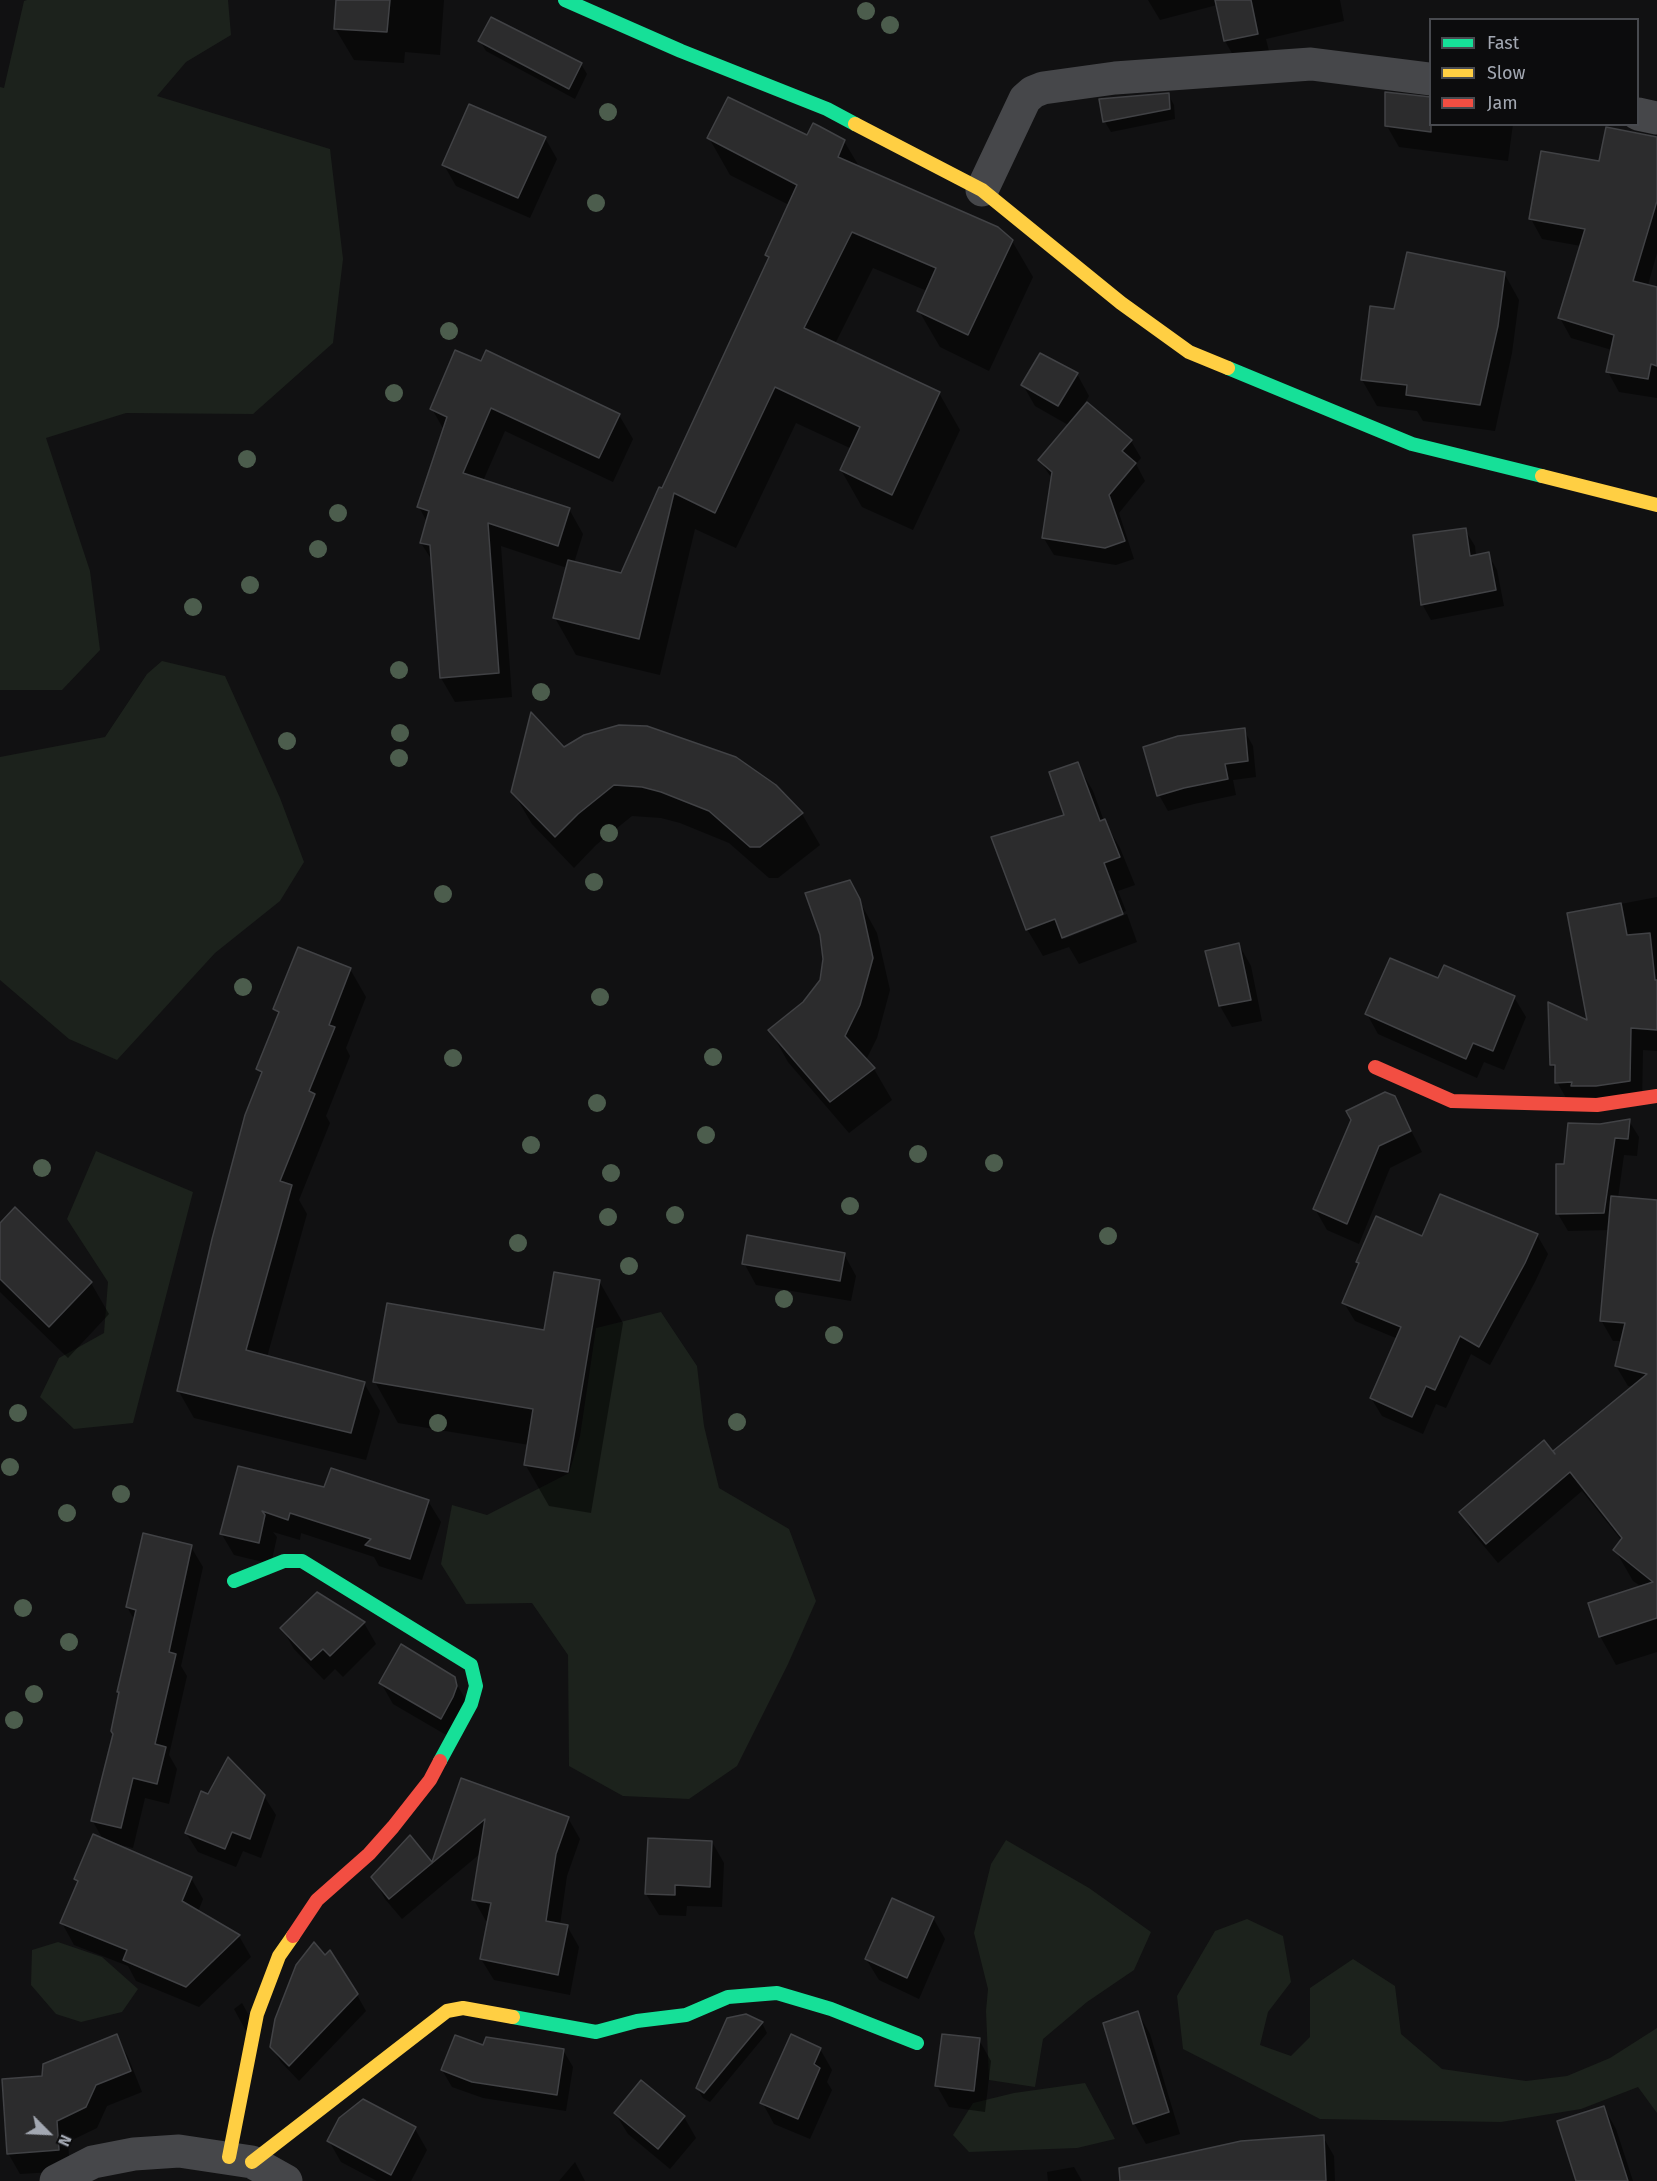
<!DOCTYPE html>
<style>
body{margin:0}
#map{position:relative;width:1657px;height:2181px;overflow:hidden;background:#111112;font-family:"Fira Sans",sans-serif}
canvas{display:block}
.legend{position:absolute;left:1429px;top:18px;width:210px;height:108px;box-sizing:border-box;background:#0c0c0d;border:2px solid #484a4f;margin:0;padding:8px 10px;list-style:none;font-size:18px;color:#a3a8b2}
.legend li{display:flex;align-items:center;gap:12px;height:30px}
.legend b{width:30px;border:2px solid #484a4f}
.north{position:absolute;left:18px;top:2103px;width:60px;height:60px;-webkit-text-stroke:4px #0c0c0d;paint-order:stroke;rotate:114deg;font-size:16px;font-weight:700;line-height:24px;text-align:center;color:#a3a8b2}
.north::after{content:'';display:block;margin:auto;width:21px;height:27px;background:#a3a8b2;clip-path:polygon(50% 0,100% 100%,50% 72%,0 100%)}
</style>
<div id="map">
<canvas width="1657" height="2181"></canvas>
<ul class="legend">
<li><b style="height:8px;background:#16e098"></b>Fast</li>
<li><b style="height:8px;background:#ffcf43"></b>Slow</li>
<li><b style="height:8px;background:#f24e42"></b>Jam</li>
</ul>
<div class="north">N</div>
</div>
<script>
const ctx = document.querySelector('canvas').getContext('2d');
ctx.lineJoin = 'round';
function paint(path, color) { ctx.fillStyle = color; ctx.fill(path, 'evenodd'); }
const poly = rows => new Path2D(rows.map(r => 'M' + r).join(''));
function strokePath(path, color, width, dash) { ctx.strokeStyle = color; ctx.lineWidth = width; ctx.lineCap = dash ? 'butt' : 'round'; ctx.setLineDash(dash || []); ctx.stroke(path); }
paint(poly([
 [27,0,228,0,231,35,186,62,157,96,330,149,343,259,333,343,253,414,126,413,46,438,90,571,100,650,62,690,0,690,0,87,4,88,24,1],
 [162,661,225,676,280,798,304,862,280,901,215,953,117,1060,69,1039,0,980,0,757,105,737,147,674],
 [96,1151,193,1192,133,1423,74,1429,40,1397,59,1358,104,1333,108,1282,67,1219],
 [661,1312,697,1366,704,1426,719,1488,789,1529,816,1601,788,1664,737,1766,689,1799,623,1796,569,1766,568,1655,532,1603,466,1604,441,1564,452,1505,487,1515,569,1473,580,1436,596,1328],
 [1006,1840,1089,1888,1151,1932,1134,1970,1087,2002,1043,2039,1035,2087,989,2080,986,2011,988,1989,974,1933,991,1864],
 [1247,1919,1283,1936,1291,1982,1268,2012,1260,2045,1291,2056,1310,2037,1310,1988,1353,1959,1395,1986,1401,2034,1442,2069,1526,2081,1567,2076,1610,2058,1657,2028,1657,2113,1638,2087,1581,2109,1501,2122,1320,2119,1183,2049,1177,1996,1215,1931],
 [58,1942,102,1957,138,1989,122,2012,81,2022,56,2014,31,1985,32,1950],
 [1085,2083,1115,2139,1077,2148,969,2152,953,2135,973,2103,1014,2093]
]), '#1c221c');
paint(poly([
 [337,0,444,0,440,55,405,52,404,63,354,60,335,28],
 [1148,0,1340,0,1344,21,1266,39,1270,55,1237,62,1225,41,1217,5,1160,20],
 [480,41,581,64,587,74,575,99,486,51],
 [1168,94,1174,105,1175,119,1111,132,1105,122,1101,100],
 [1430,124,1513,124,1508,161,1399,147,1387,126],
 [808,137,844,141,860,168,1012,241,1033,277,989,371,940,347,919,311,927,291,873,268,835,344,939,393,960,430,913,530,862,507,841,470,852,449,796,423,736,548,695,529,660,675,576,655,555,618,567,568,501,546,512,697,455,702,441,678,433,562,421,543,427,522,419,507,444,430,432,409,456,352,619,415,633,439,613,482,505,431,483,481,569,509,583,534,574,563,622,575,769,260,766,255,789,205,730,175,709,138],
 [545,138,557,159,530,218,456,186,444,165],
 [1657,139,1657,253,1648,285,1657,289,1657,398,1619,392,1608,372,1612,350,1571,338,1560,318,1581,246,1542,239,1531,219,1600,163],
 [1504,273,1519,300,1512,353,1495,431,1423,421,1417,411,1377,406,1362,380,1395,311],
 [1077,374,1089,396,1081,410,1131,441,1141,458,1136,464,1145,481,1119,513,1134,559,1116,565,1054,555,1043,537,1053,480,1040,461,1070,426,1035,406,1023,385],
 [1465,530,1475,546,1476,556,1488,554,1497,570,1504,606,1431,620,1422,604],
 [1244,730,1253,746,1256,777,1233,780,1236,795,1194,804,1168,811,1159,795],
 [564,749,802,814,820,845,778,878,769,878,729,843,680,823,661,818,632,816,596,845,574,868,532,824,513,792],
 [1077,764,1093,791,1104,821,1120,848,1135,885,1118,891,1126,911,1064,935,1064,939,1127,914,1137,942,1079,964,1069,947,1043,956,1027,929,1066,816],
 [849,882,877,933,890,990,877,1038,866,1060,874,1069,892,1100,849,1133,788,1062,770,1030,804,1003,822,981,824,959,821,934],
 [1657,897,1657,1051,1643,1050,1642,1103,1570,1105,1557,1082,1556,1072,1552,1065,1589,1022,1569,914],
 [1239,945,1251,966,1262,1021,1232,1027,1220,1006],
 [350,969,366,997,346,1048,350,1056,326,1116,330,1123,299,1200,307,1214,267,1357,364,1383,380,1411,366,1460,194,1418,178,1390,262,1077,258,1069,279,1016,275,1009],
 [1439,980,1514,997,1526,1017,1504,1070,1484,1062,1477,1078,1378,1034,1367,1014],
 [1394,1097,1422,1152,1390,1168,1359,1244,1327,1230,1315,1209],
 [1629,1121,1639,1137,1637,1156,1624,1155,1618,1198,1657,1202,1657,1524,1626,1546,1582,1491,1498,1563,1473,1533,1461,1513,1557,1458,1633,1387,1628,1386,1616,1366,1622,1341,1613,1341,1601,1320,1610,1230,1568,1231,1558,1214,1557,1166,1565,1165,1600,1125],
 [0,1225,91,1283,109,1314,68,1358,0,1292],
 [1537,1235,1548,1254,1535,1282,1490,1365,1471,1354,1446,1408,1436,1404,1423,1434,1382,1416,1371,1398,1398,1339,1355,1321,1344,1303,1359,1266,1357,1262,1423,1238],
 [844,1254,856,1276,851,1301,756,1285,744,1263],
 [599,1281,623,1323,591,1513,549,1506,525,1464,529,1445,398,1423,375,1382,545,1332],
 [239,1467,325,1489,428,1501,441,1522,422,1580,379,1566,374,1557,301,1533,300,1540,273,1532,277,1537,271,1564,234,1555,221,1533],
 [1657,1542,1657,1652,1616,1665,1600,1636,1642,1587,1633,1581,1617,1553],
 [191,1547,203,1567,181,1666,187,1676,169,1755,177,1769,169,1804,145,1798,133,1848,116,1844,116,1846,191,1878,203,1899,198,1912,239,1936,251,1957,199,2007,136,1981,128,1966,74,1945,62,1923,78,1884,75,1879,104,1841,92,1820,114,1734,120,1694,119,1692,135,1621,127,1607],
 [317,1594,364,1623,376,1644,343,1677,335,1669,324,1680,294,1649,282,1628],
 [453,1678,466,1700,453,1739,393,1704,381,1683],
 [462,1780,568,1818,580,1839,567,1876,560,1925,567,1926,579,1947,570,1995,494,1980,481,1959,489,1921,486,1921,474,1900,481,1853,402,1919,385,1899,373,1877,410,1838,432,1865],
 [209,1796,264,1796,276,1815,261,1858,243,1851,236,1867,198,1852,186,1833],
 [712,1842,724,1863,722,1907,687,1906,686,1916,659,1915,646,1894],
 [933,1918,945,1939,919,1999,879,1980,866,1959],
 [357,1995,366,2011,299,2081,281,2062,271,2046],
 [242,2003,253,2023,246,2031,234,2009],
 [1138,2013,1150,2034,1180,2134,1146,2144,1134,2123],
 [762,2023,767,2033,710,2102,703,2098,697,2088],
 [116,2036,128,2057,142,2092,107,2106,97,2128,68,2142,70,2171,20,2174,8,2153,44,2078],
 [979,2040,991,2061,985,2112,949,2107,937,2086],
 [484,2047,563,2050,573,2067,566,2111,483,2098,452,2087,442,2070],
 [820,2049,832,2070,827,2082,832,2090,810,2139,774,2124,762,2102],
 [1604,2108,1616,2129,1633,2181,1578,2181],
 [615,2113,684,2117,696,2138,670,2169,628,2134],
 [415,2129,427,2150,411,2181,377,2181,341,2162,329,2141],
 [1323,2137,1334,2156,1335,2181,1178,2181],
 [575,2162,585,2181,559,2181],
 [1074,2167,1082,2181,1048,2181,1047,2172]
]), '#0007');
const building = poly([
 [336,0,390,0,387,32,334,29,336,0],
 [1215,0,1251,0,1258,34,1224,41,1215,0],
 [491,17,582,63,569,89,478,41,491,17],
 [1385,92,1431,97,1431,132,1385,126,1385,92],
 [1169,93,1170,109,1103,122,1099,99,1169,93],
 [728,97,807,135,813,123,819,126,845,140,838,157,998,227,1013,240,968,335,917,311,936,268,852,232,804,328,940,392,892,495,840,470,860,427,775,387,715,513,674,493,639,639,553,618,568,560,621,573,659,487,662,488,769,257,765,255,797,185,707,138,728,97],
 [469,104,546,137,518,198,442,165,469,104],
 [1606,127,1657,137,1657,201,1633,281,1657,287,1657,366,1651,364,1648,379,1606,372,1614,335,1558,318,1585,229,1529,219,1541,151,1599,161,1606,127],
 [1407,252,1505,272,1498,326,1480,405,1406,395,1407,385,1361,380,1370,306,1394,309,1407,252],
 [455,350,481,361,486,350,620,414,599,458,491,408,463,473,570,508,558,546,488,523,499,673,440,678,430,545,420,543,429,511,417,507,447,417,430,409,455,350],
 [1040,353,1078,373,1058,406,1021,385,1040,353],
 [1087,402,1132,440,1122,451,1136,463,1109,495,1125,541,1105,548,1042,538,1052,472,1038,460,1087,402],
 [1466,528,1470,556,1489,552,1496,590,1421,605,1413,535,1466,528],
 [531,712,564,747,584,735,619,725,647,726,736,757,776,785,803,813,760,847,750,847,709,811,661,792,642,787,614,785,578,814,555,837,511,792,531,712],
 [1245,728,1248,761,1225,764,1228,779,1184,788,1157,796,1143,747,1178,736,1245,728],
 [1078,762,1100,821,1105,819,1120,857,1104,863,1123,914,1062,938,1055,919,1026,930,991,837,1064,815,1049,772,1078,762],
 [850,880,860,899,873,958,860,1005,845,1036,875,1068,830,1102,768,1030,803,1002,820,980,823,959,820,935,805,893,850,880],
 [1621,903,1627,935,1650,933,1655,980,1657,980,1657,1030,1631,1028,1630,1081,1596,1086,1571,1086,1572,1082,1555,1083,1555,1065,1550,1065,1548,1002,1587,1020,1567,913,1621,903],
 [1239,943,1251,1000,1219,1006,1205,951,1239,943],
 [298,947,351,968,329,1025,335,1027,309,1091,315,1094,280,1181,292,1185,246,1350,365,1382,351,1433,177,1391,212,1239,245,1115,262,1072,256,1069,279,1012,273,1009,298,947],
 [1390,958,1438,978,1444,965,1515,996,1493,1051,1473,1043,1466,1059,1365,1014,1390,958],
 [1385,1092,1395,1096,1411,1131,1379,1146,1347,1224,1313,1209,1351,1120,1346,1111,1385,1092],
 [1630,1119,1628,1139,1615,1138,1604,1213,1556,1214,1556,1164,1564,1164,1568,1123,1600,1124,1630,1119],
 [1440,1194,1538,1234,1525,1263,1479,1347,1460,1336,1435,1390,1426,1386,1412,1417,1370,1398,1401,1327,1342,1303,1359,1263,1356,1262,1376,1216,1422,1236,1440,1194],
 [1611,1196,1657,1200,1657,1618,1599,1637,1588,1603,1653,1582,1613,1550,1622,1538,1570,1472,1486,1544,1459,1512,1544,1440,1555,1454,1553,1451,1647,1374,1615,1366,1625,1323,1600,1321,1611,1196],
 [15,1207,92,1282,49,1327,0,1279,0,1223,15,1207],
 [747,1235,845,1253,840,1281,742,1264,747,1235],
 [554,1272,600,1280,568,1472,524,1465,533,1409,373,1382,387,1303,544,1330,554,1272],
 [238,1466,324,1487,331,1468,429,1500,410,1559,365,1545,371,1539,290,1513,288,1520,262,1511,265,1515,259,1543,220,1534,238,1466],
 [143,1533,192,1545,169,1652,176,1654,155,1744,166,1747,157,1784,133,1778,121,1828,91,1821,113,1734,111,1731,119,1692,117,1692,136,1610,126,1607,143,1533],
 [317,1592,365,1622,330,1656,323,1649,311,1660,280,1628,317,1592],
 [401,1644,455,1677,457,1686,453,1697,441,1719,379,1683,401,1644],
 [228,1757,265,1795,250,1839,232,1832,225,1849,185,1833,201,1791,208,1794,228,1757],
 [461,1778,569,1817,556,1854,546,1921,568,1925,558,1975,480,1959,491,1903,472,1900,485,1819,389,1899,371,1877,410,1835,432,1862,461,1778],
 [93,1834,192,1877,182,1901,240,1935,186,1987,123,1960,127,1950,60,1923,78,1881,74,1879,93,1834],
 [648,1838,712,1841,710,1887,675,1885,675,1895,645,1894,648,1838],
 [892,1898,934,1917,907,1978,865,1959,892,1898],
 [314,1942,325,1955,330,1950,358,1994,289,2066,270,2047,275,2019,296,1965,314,1942],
 [1138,2011,1169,2112,1133,2124,1103,2023,1138,2011],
 [746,2014,763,2022,704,2093,696,2088,727,2018,746,2014],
 [117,2034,131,2071,96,2085,86,2107,57,2121,59,2150,7,2154,2,2079,42,2076,43,2064,117,2034],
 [791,2034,821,2048,814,2064,820,2068,798,2119,760,2103,791,2034],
 [942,2034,980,2038,974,2091,935,2086,942,2034],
 [455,2035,483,2045,486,2037,564,2049,557,2095,472,2082,441,2070,455,2035],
 [641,2080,685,2116,658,2149,614,2113,641,2080],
 [363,2099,416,2127,391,2175,327,2141,339,2118,363,2099],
 [1604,2106,1628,2181,1576,2181,1557,2121,1604,2106],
 [1324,2135,1326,2181,1120,2181,1119,2168,1241,2141,1324,2135]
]);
paint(building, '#2c2c2d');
strokePath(building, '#414245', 1.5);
strokePath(poly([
 [1638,114,1657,118],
 [982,190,1025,99,1033,92,1043,88,1115,78,1311,64,1430,79],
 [56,2181,93,2162,134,2154,179,2151,252,2162,286,2181]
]), '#46474a', 33);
strokePath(poly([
 [565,0,681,51,827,109,855,124],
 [1228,368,1412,444,1542,476],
 [234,1581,284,1561,302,1561,471,1665,476,1686,471,1704,440,1761],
 [513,2017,596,2032,637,2021,686,2015,728,1997,777,1993,831,2009,917,2043]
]), '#16e098', 14);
strokePath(poly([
 [855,124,982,190,1121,303,1189,352,1228,368],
 [1542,476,1657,505],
 [229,2157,257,2014,279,1956,293,1936],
 [252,2162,447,2011,463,2008,513,2017]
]), '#ffcf43', 14);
strokePath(poly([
 [1375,1067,1452,1101,1597,1105,1657,1096],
 [293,1936,317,1900,369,1854,393,1827,430,1780,440,1761]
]), '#f24e42', 14);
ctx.fillStyle = '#4c5d4d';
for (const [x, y] of [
 [866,11],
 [890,25],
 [608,112],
 [596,203],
 [449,331],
 [394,393],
 [247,459],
 [338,513],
 [318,549],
 [250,585],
 [193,607],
 [399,670],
 [541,692],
 [400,733],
 [287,741],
 [399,758],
 [609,833],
 [594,882],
 [443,894],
 [243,987],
 [600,997],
 [713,1057],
 [453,1058],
 [597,1103],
 [706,1135],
 [531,1145],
 [918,1154],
 [994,1163],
 [42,1168],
 [611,1173],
 [850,1206],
 [675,1215],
 [608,1217],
 [1108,1236],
 [518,1243],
 [629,1266],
 [784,1299],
 [834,1335],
 [18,1413],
 [737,1422],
 [438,1423],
 [10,1467],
 [121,1494],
 [67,1513],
 [23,1608],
 [69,1642],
 [34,1694],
 [14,1720]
]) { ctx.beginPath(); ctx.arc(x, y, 9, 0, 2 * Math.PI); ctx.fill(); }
</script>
